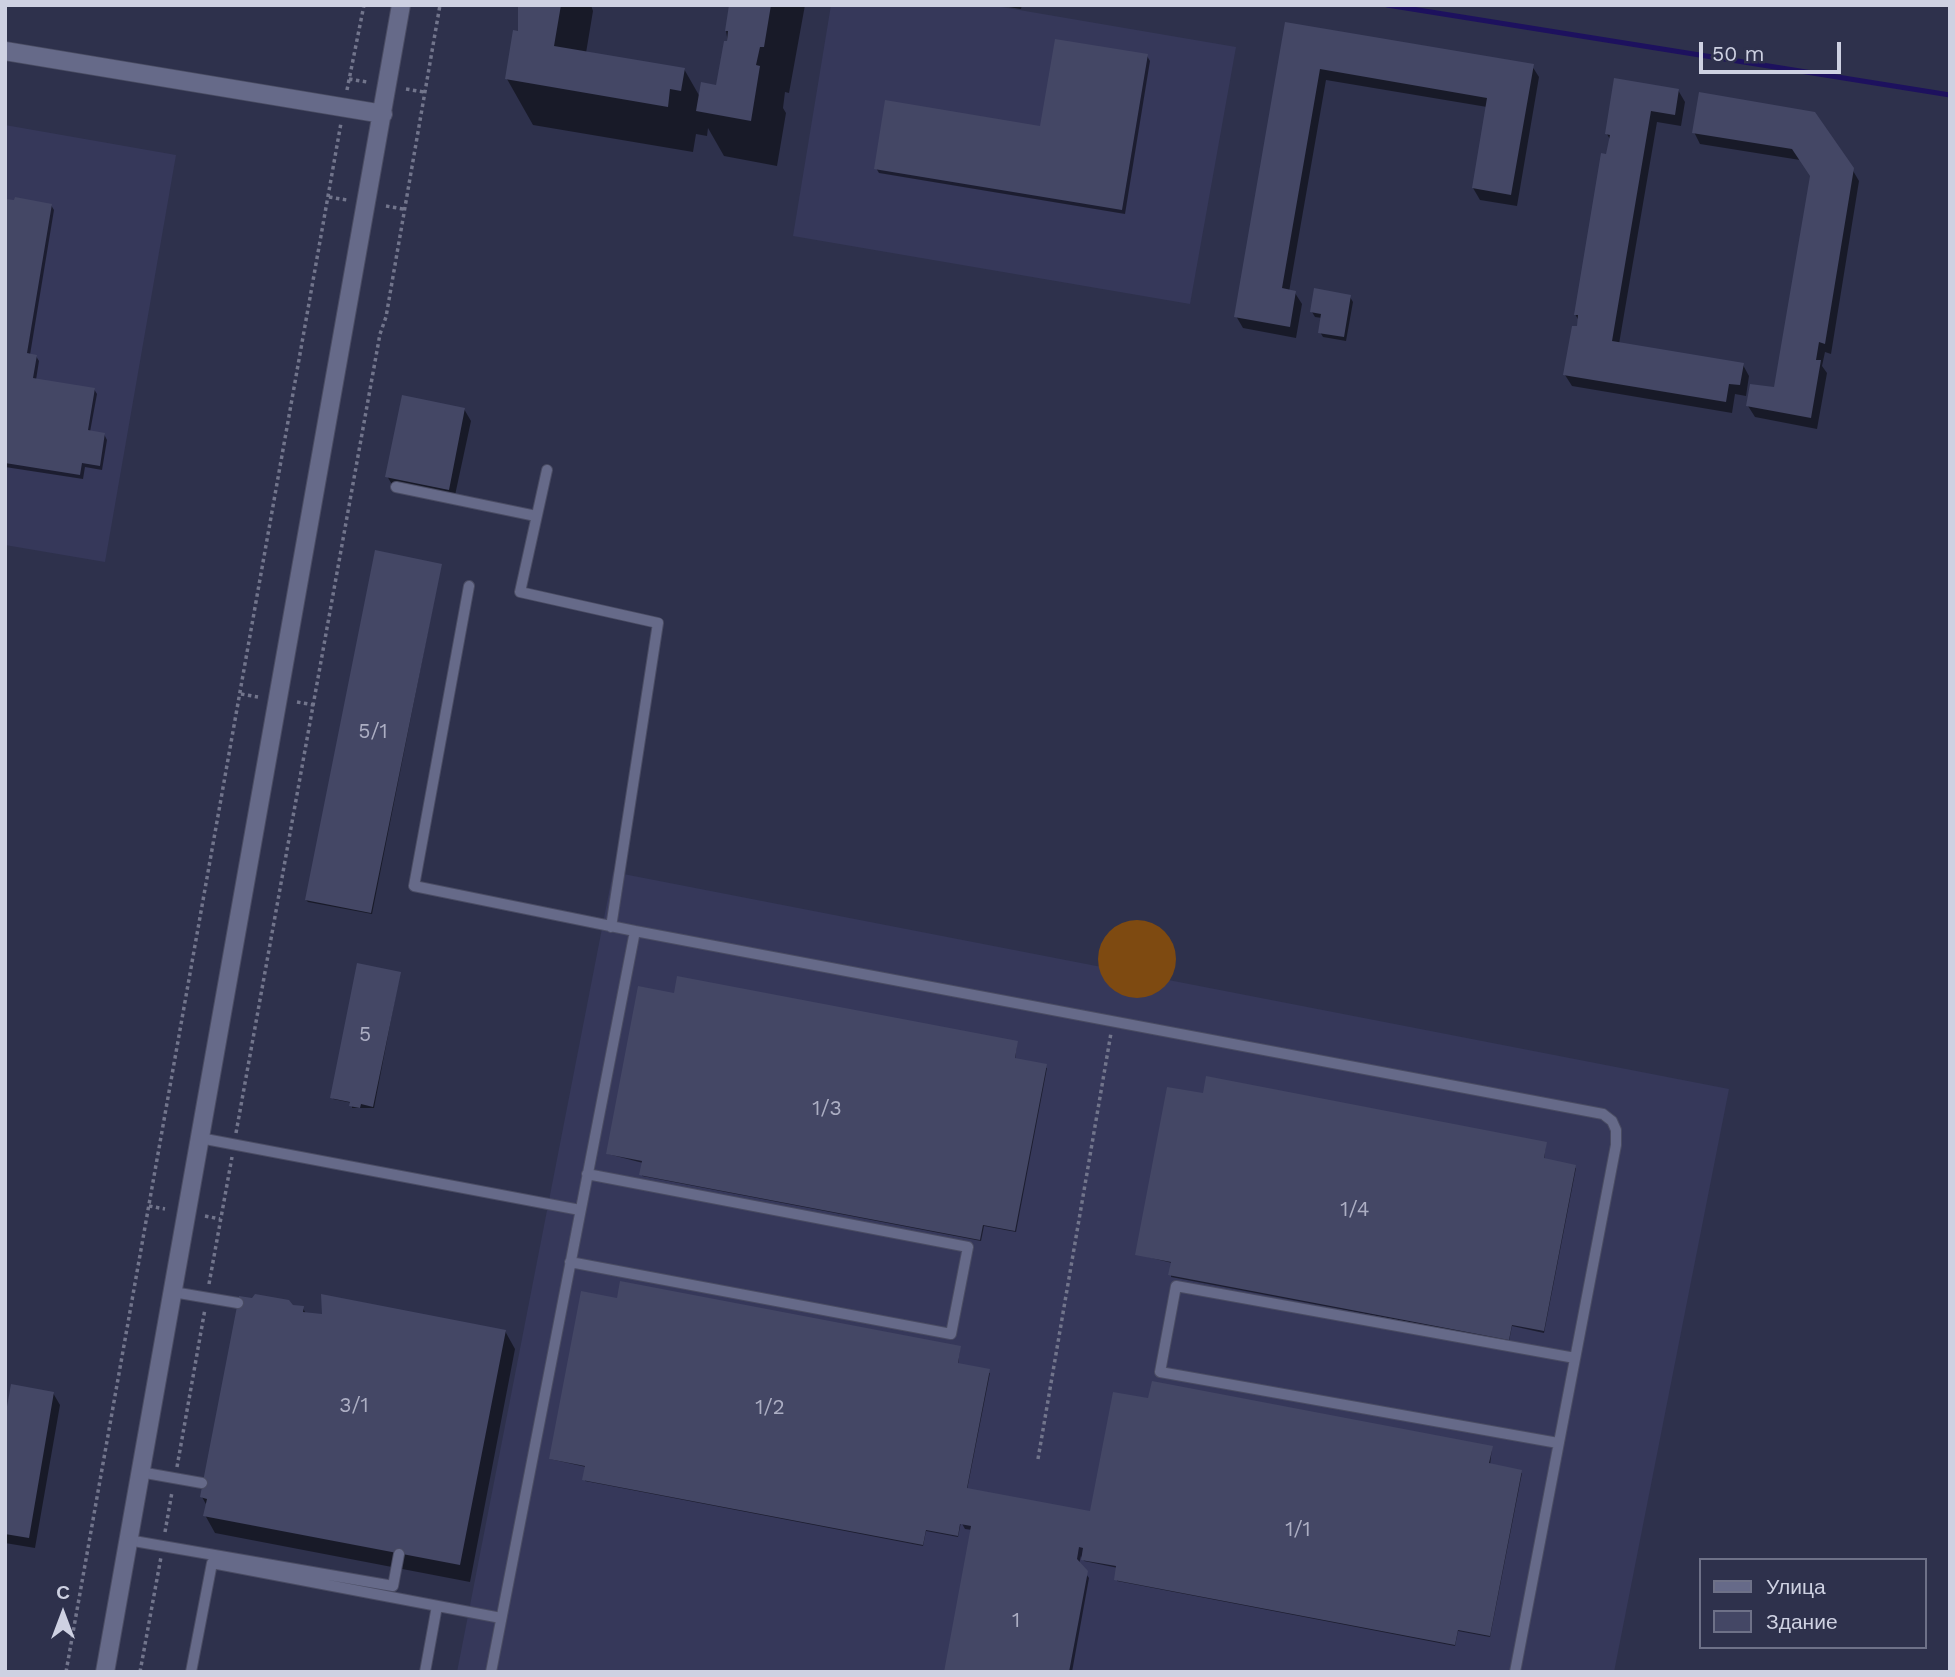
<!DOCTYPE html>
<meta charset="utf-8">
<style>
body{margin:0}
#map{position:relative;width:1955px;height:1677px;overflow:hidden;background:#2e314c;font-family:"Work Sans",sans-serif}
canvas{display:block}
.frame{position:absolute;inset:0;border:7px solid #ced1e2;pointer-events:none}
.legend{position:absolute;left:1699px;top:1558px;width:228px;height:91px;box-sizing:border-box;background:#2e314c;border:2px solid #6e7188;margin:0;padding:9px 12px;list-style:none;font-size:21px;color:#ced1e2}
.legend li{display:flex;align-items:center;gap:14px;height:35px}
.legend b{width:35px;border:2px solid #6e7188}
.north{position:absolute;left:28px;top:1579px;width:70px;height:70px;-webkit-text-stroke:5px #2e314c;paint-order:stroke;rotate:0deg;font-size:19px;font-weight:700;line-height:28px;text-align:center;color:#ced1e2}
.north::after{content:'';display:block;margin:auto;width:24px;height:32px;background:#ced1e2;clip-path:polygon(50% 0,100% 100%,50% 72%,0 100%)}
.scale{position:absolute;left:1699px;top:42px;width:142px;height:32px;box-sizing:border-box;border:4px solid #ced1e2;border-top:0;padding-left:9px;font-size:21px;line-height:24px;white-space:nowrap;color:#ced1e2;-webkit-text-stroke:5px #2e314c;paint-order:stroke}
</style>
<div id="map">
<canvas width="1955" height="1677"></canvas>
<div class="frame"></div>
<ul class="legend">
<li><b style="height:9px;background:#666a89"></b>Улица</li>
<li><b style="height:19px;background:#444765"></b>Здание</li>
</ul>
<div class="north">С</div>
<div class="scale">50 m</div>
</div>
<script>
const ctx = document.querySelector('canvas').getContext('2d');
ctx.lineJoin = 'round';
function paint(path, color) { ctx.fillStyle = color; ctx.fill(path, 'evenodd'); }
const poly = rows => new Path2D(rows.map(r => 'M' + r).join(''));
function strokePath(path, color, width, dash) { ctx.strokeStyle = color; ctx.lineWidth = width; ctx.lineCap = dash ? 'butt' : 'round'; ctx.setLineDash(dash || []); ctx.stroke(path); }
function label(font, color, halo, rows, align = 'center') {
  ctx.font = font + ' "Work Sans",sans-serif'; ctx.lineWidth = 6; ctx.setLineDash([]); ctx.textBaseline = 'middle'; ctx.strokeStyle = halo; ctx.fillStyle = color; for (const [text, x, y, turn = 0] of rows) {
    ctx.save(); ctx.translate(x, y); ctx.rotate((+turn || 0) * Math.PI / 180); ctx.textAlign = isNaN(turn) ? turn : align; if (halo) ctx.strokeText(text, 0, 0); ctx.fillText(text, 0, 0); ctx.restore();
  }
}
paint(poly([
 [831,5,990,5,1236,47,1190,304,793,236],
 [5,125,176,155,105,562,5,545],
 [613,872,1729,1089,1614,1672,457,1672]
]), '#36385a');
paint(poly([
 '1098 959a39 39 0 1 1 78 0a39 39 0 1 1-78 0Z'
]), '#7e4a11');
paint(poly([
 [520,5,591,5,593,11,586,53,684,69,700,97,717,87,728,43,726,31,731,5,805,5,789,93,785,92,783,108,786,113,777,166,724,156,708,128,707,136,696,134,693,152,533,125,507,79,519,32],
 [996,5,1022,5,1021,9],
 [1286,24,1532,66,1539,77,1517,206,1480,200,1473,188,1487,107,1326,80,1289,292,1295,293,1302,304,1296,338,1243,328,1236,316],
 [1147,56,1150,61,1125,214,879,173,876,168,1042,128],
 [1678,90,1685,102,1681,126,1657,122,1619,344,1743,365,1749,376,1746,396,1735,394,1732,413,1572,386,1565,375,1578,328,1579,321,1575,314,1611,141,1607,134],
 [1701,94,1852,169,1859,181,1831,354,1825,352,1822,366,1827,373,1817,429,1755,417,1748,406,1776,389,1812,177,1800,160,1700,144,1694,132],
 [5,200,51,205,54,210,30,355,36,356,39,361,36,380,94,389,97,394,90,432,104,434,107,440,102,470,85,467,83,479,5,467],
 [1350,297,1353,302,1346,341,1323,337,1320,332,1322,318,1315,317,1312,312],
 [464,409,471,421,454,500,394,488,387,476],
 [441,565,372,914,308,902,306,900],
 [400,973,374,1108,352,1108,352,1103,333,1099],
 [1017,1043,1015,1060,1047,1068,1016,1232,984,1226,981,1241,642,1176,643,1163,608,1154],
 [1546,1143,1544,1160,1576,1168,1544,1333,1512,1326,1509,1341,1171,1277,1172,1263,1136,1254],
 [292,1306,303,1308,306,1314,505,1331,515,1349,470,1582,215,1533,205,1515,207,1506,202,1497],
 [960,1348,958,1365,990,1373,967,1490,1089,1513,1492,1448,1490,1465,1522,1473,1490,1637,1458,1631,1455,1646,1117,1581,1118,1568,1084,1561,1081,1556,1079,1564,1089,1578,1072,1672,945,1672,972,1530,965,1529,961,1522,958,1537,926,1531,923,1546,585,1481,586,1467,550,1459],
 [53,1393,60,1405,35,1548,5,1543,5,1428]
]), '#0007');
strokePath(poly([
 [1387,5,1950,95]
]), '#1d115e', 5);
paint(poly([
 [518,5,561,5,554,46,685,68,681,91,670,89,668,107,505,79,513,30,518,31],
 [729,5,771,5,764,47,760,47,756,65,760,66,751,121,696,111,701,82,716,85,724,41,727,41,728,31,725,31],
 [1285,22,1534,64,1511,195,1472,188,1487,98,1320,69,1282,288,1296,291,1290,327,1234,317],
 [1055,39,1148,54,1122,210,874,169,885,100,1040,126],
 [1614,78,1679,89,1675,115,1651,111,1612,341,1744,363,1740,385,1729,384,1726,402,1563,375,1572,326,1577,326,1578,315,1574,315,1601,153,1606,154,1610,135,1605,134],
 [1699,92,1815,112,1854,168,1825,344,1819,342,1816,360,1821,360,1811,418,1746,406,1750,384,1774,387,1810,176,1792,149,1692,133],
 [15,197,52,204,27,353,37,355,33,378,95,388,88,430,105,433,100,466,82,463,80,475,5,463,5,199,14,200],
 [1314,288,1351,295,1344,337,1318,333,1321,314,1310,312],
 [402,395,465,408,449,490,385,477],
 [375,550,442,564,371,913,305,900],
 [357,963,401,972,373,1107,361,1104,360,1108,349,1106,350,1102,330,1098],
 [677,976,1018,1041,1015,1058,1047,1064,1015,1231,983,1225,980,1240,639,1175,642,1161,606,1154,638,986,674,993],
 [1206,1076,1547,1142,1544,1158,1576,1165,1544,1331,1512,1325,1509,1340,1168,1275,1171,1262,1135,1255,1167,1087,1203,1093],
 [620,1281,961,1346,958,1363,990,1369,967,1488,1090,1511,1113,1392,1148,1398,1152,1381,1493,1446,1489,1463,1522,1470,1490,1636,1458,1630,1455,1645,1114,1580,1116,1566,1081,1560,1083,1548,1079,1547,1077,1559,1088,1571,1069,1672,944,1672,971,1526,960,1524,958,1536,926,1530,923,1545,582,1480,585,1466,549,1459,581,1291,617,1298],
 [255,1294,289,1300,293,1305,304,1306,303,1312,322,1314,321,1294,506,1330,460,1565,203,1516,207,1499,200,1497,239,1296,252,1298],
 [11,1384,54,1392,29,1538,5,1534,5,1418]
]), '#444765');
const lane = poly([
 [547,470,520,592,658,623,611,927],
 [396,487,536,516],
 [469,586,414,886,635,931],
 [200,1138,580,1210],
 [570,1262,951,1334,968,1247,587,1174],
 [173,1292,238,1303],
 [1558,1443,1160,1372,1176,1286,1575,1358],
 [140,1472,202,1483],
 [128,1540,393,1586,399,1554],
 [191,1672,212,1563,501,1618],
 [425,1672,437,1606],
 [491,1672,635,931,1603,1114,1612,1121,1616,1130,1616,1145,1515,1672]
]);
const street = poly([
 [5,51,383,114],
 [105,1672,401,5]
]);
strokePath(lane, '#4a4c63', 12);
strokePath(street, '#4a4c63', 20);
strokePath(poly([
 [349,79,367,82],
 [406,89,424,92],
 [347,90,364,5],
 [329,197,347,200],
 [386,206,403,209],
 [241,694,258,697],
 [297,702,314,705],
 [236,1133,380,334,386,317,440,5],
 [149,1206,165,1209],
 [205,1216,220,1219],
 [209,1284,232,1157],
 [1038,1459,1111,1033],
 [177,1467,205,1309],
 [165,1532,172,1492],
 [66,1672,341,123],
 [140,1672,161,1557]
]), '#72758c', 3.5, [3.5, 3.5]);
strokePath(lane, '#666a89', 10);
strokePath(street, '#666a89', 18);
label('21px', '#acaec3', null, [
 ["5/1",373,732],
 ["5",365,1035],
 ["1/3",827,1109],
 ["1/4",1355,1210],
 ["3/1",354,1406],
 ["1/2",770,1408],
 ["1/1",1298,1530],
 ["1",1016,1621]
]);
</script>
